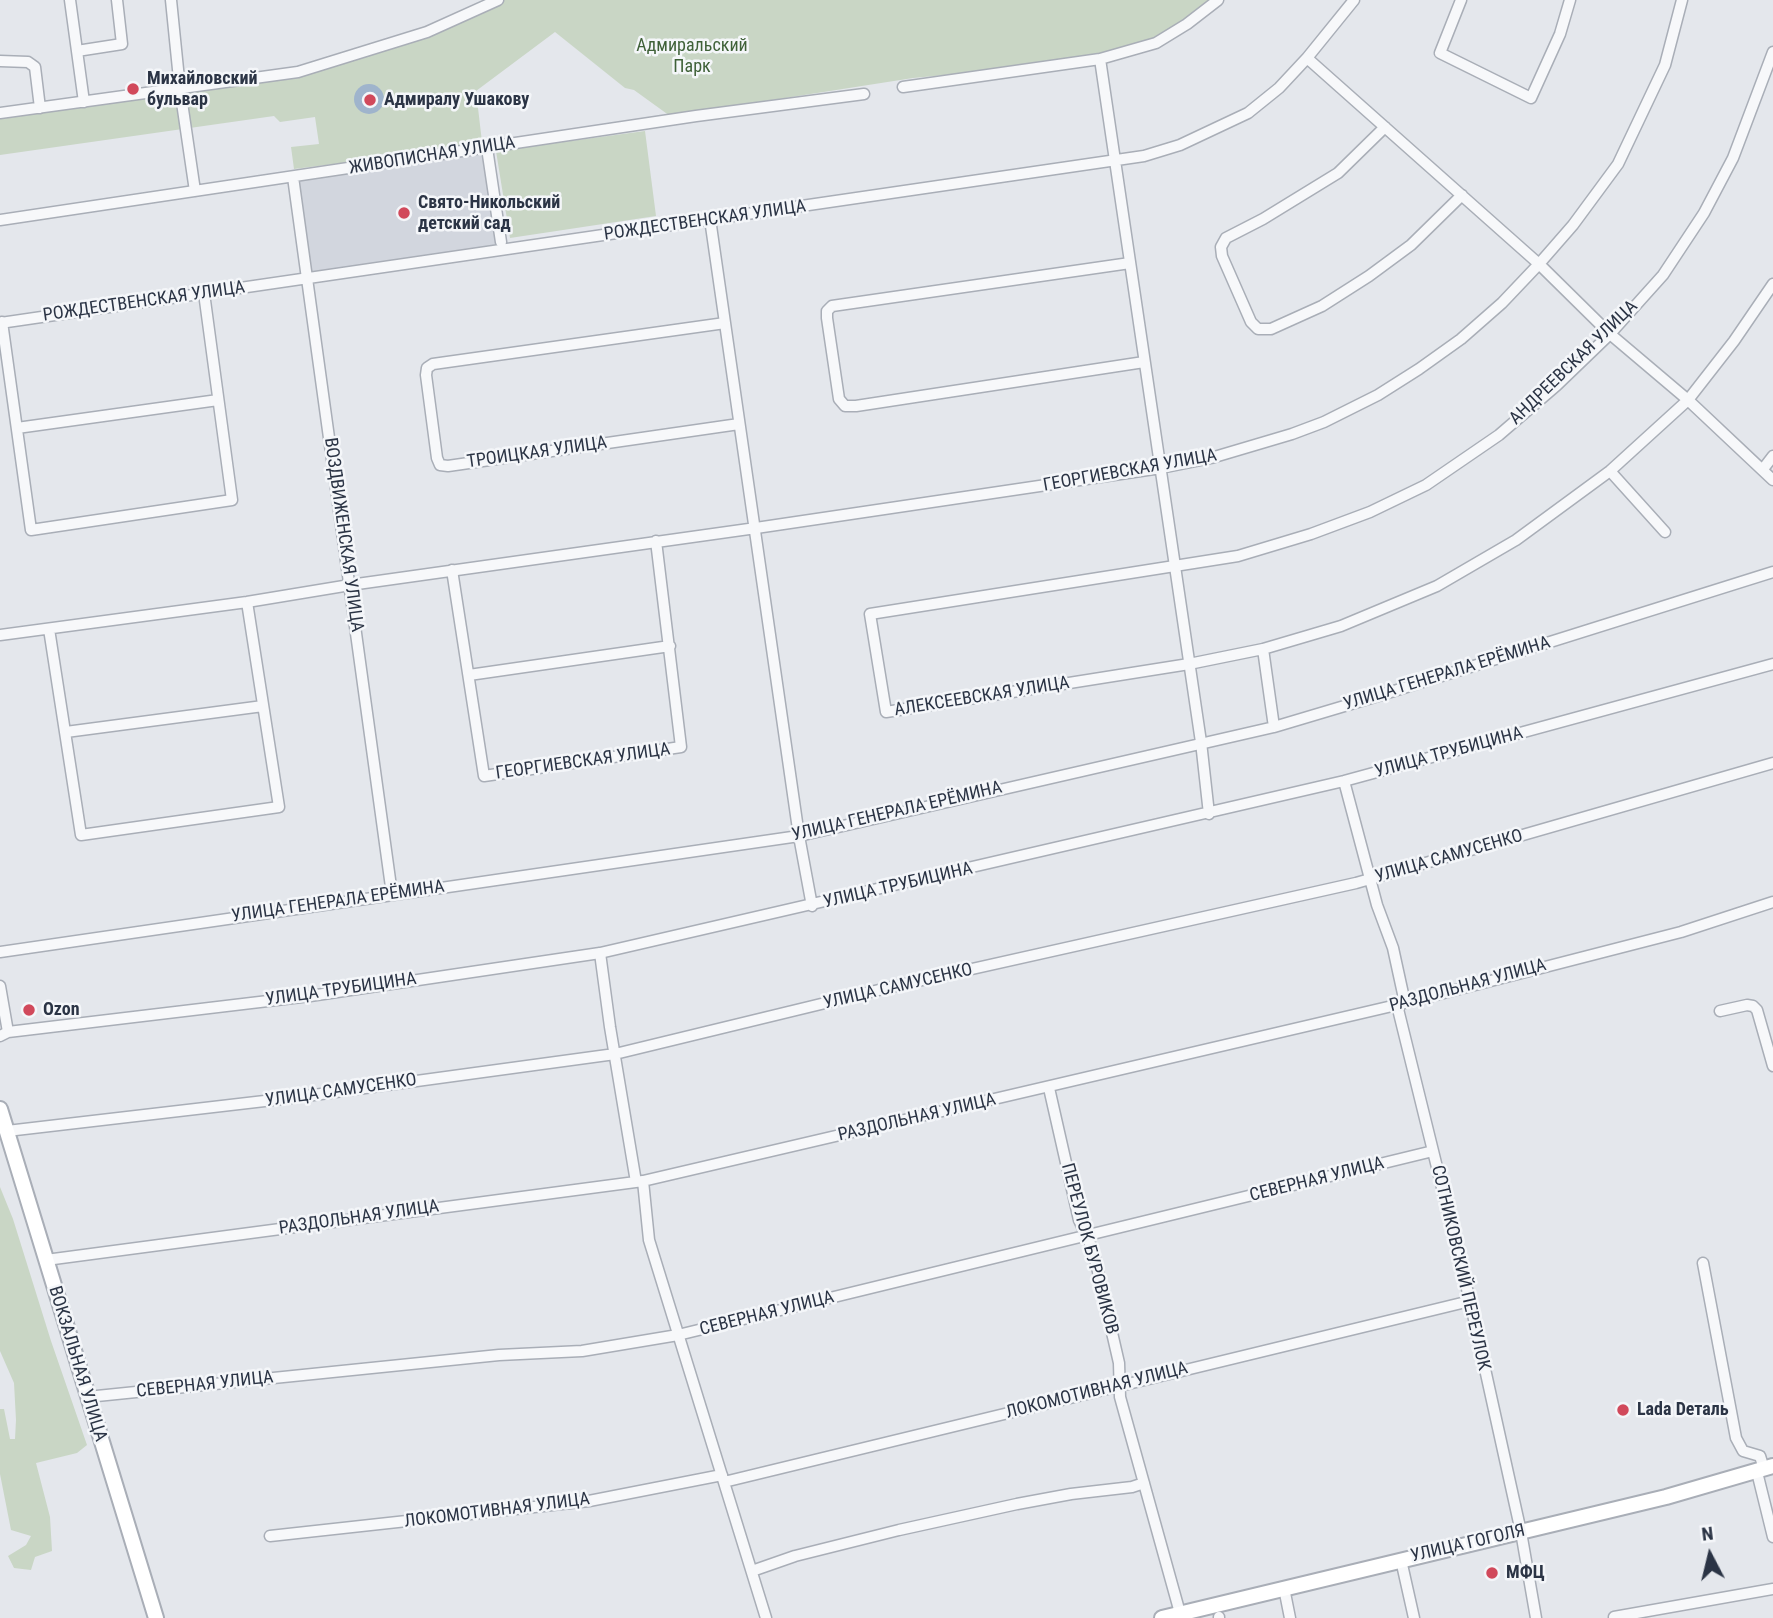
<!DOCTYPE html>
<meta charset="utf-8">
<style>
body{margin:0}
#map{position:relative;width:1773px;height:1618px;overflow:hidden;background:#e4e7ec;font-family:"Roboto Condensed",sans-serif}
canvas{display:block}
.north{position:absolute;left:1675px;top:1520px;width:70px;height:70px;-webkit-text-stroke:5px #f4f6f9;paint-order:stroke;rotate:353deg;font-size:19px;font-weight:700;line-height:28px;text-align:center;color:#2b3445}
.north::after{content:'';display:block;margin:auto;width:24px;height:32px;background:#2b3445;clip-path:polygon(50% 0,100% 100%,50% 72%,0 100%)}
</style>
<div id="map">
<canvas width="1773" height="1618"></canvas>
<div class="north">N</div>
</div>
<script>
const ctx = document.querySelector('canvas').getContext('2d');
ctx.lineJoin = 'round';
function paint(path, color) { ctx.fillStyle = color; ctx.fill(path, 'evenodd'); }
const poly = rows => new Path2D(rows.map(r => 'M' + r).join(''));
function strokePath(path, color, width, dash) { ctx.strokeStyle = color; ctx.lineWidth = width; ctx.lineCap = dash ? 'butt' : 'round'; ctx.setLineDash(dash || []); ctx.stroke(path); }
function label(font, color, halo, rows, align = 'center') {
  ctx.font = font + ' "Roboto Condensed",sans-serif'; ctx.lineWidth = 5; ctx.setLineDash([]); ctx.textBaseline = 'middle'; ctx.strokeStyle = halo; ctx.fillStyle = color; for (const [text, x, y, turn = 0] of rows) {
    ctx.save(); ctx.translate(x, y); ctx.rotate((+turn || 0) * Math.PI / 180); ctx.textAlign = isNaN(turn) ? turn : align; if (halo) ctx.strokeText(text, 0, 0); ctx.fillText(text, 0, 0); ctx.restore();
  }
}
paint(poly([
 [483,153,498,245,310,273,298,181]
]), '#d2d6de');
paint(poly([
 [504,0,1213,0,1163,36,1105,56,998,70,913,78,670,116,634,90,625,88,555,32,476,91,482,142,479,144,438,149,428,147,376,155,366,160,294,169,291,147,319,144,315,117,280,122,274,116,0,155,0,119,297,77,427,35],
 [645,131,656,216,510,238,496,151],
 [0,1187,13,1219,51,1341,87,1445,77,1453,36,1463,50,1517,52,1551,35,1557,31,1570,14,1568,8,1556,26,1545,31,1536,11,1530,0,1474,0,1409,4,1409,10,1439,15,1439,16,1420,14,1383,0,1351]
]), '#c9d6c5');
paint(poly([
 '354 99a15 15 0 1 1 30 0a15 15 0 1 1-30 0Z'
]), '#9fb4cc');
const street = poly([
 [70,0,84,102],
 [171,0,180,89,195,191],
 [1461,0,1440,53,1531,98,1560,34,1570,0],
 [77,51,122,44,117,0],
 [1773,52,1733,158,1704,213,1663,275,1610,334,1557,385,1499,435,1426,485,1370,512,1311,534,1238,556,870,614,886,712,1189,664,1263,649,1341,626,1437,586,1516,540,1610,471,1688,400,1734,341,1773,284],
 [1307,58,1539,264,1610,334,1688,400,1773,480],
 [1100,59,1201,742,1209,814],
 [0,61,28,62,35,67,40,108],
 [903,87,1100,59,1156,43,1187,24,1218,0],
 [0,113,298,72,427,32,498,0],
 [1385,127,1338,173,1263,219,1226,238,1221,247,1222,256,1251,322,1258,329,1271,329,1322,306,1369,276,1411,245,1462,195],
 [487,148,501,242],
 [293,177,392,894],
 [710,219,799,836,812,906],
 [0,220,696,116,864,94],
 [1130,263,832,306,827,311,827,318,839,399,845,406,856,406,1144,362],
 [2,322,31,530,232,500,204,293],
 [0,323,1144,156,1180,145,1248,113,1279,88,1307,58,1354,0],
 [725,323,433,364,427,368,426,375,437,458,440,465,448,466,739,424],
 [17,428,218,400],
 [1763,469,1773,456],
 [1610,471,1665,532],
 [452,570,484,776,681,747,656,541],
 [49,629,81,835,279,807,247,602],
 [0,635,247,602,350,585,756,528,1161,468,1211,458,1292,434,1324,422,1378,395,1419,369,1461,339,1502,303,1539,264,1573,225,1618,164,1665,65,1682,0],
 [1263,649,1274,727],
 [469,675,670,646],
 [66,732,263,706],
 [1344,781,1377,905,1393,948,1405,1003],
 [0,952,799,836,1274,727,1378,696,1773,572],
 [600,953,610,1027,636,1182],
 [0,986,8,1032,0,1036],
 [1397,1005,1470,1301,1521,1532,1536,1618],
 [1720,1011,1747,1005,1753,1006,1757,1010,1773,1066],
 [8,1032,310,996,600,953,1344,781,1773,664],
 [1049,1088,1079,1220,1093,1250,1119,1363,1120,1397,1180,1613],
 [7,1131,299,1097,615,1054,887,988,1356,883,1773,763],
 [643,1181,649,1240,766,1618],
 [46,1260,643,1181,1405,1003,1681,932,1773,902],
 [1703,1263,1736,1438,1743,1451,1760,1456,1764,1469],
 [87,1397,499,1355,582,1351,678,1335,1433,1151],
 [1757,1472,1773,1537],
 [724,1482,1470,1301],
 [270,1536,589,1501,722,1475],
 [1401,1560,1414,1618],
 [752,1571,795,1556,899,1530,1017,1504,1071,1494,1132,1487,1144,1483],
 [1284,1588,1290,1618],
 [1219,1617,1219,1618],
 [1614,1617,1773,1589]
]);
const secondary = poly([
 [0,1109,156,1618],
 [1162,1618,1666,1497,1773,1466]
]);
strokePath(street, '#a9aeb7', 13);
strokePath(secondary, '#a9aeb7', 18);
strokePath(street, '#f7f8fa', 10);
strokePath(secondary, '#fff', 14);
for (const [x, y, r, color] of [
 [133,89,7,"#d1495b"],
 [370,100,7,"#d1495b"],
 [404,213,7,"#d1495b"],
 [29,1010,7,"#d1495b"],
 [1623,1410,7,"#d1495b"],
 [1492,1573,7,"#d1495b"]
]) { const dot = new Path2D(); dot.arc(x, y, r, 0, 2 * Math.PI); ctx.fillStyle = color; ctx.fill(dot); strokePath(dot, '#f4f6f9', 2.5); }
label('18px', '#3f6138', '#f4f6f9', [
 ["Адмиральский",692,46],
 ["Парк",692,67]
]);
label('bold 18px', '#2b3445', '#f4f6f9', [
 ["Михайловский",147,79],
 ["бульвар",147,100],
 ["Адмиралу Ушакову",384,100],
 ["Свято-Никольский",418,203],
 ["детский сад",418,224],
 ["Ozon",43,1010],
 ["Lada Dеталь",1637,1410],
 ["МФЦ",1506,1573]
], 'left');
label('18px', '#2b3445', '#f4f6f9', [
 ["ЖИВОПИСНАЯ УЛИЦА",432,156,-9],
 ["РОЖДЕСТВЕНСКАЯ УЛИЦА",705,221,-8],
 ["РОЖДЕСТВЕНСКАЯ УЛИЦА",144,302,-8],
 ["АНДРЕЕВСКАЯ УЛИЦА",1574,363,-44],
 ["ТРОИЦКАЯ УЛИЦА",537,453,-8],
 ["ГЕОРГИЕВСКАЯ УЛИЦА",1130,471,-10],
 ["ВОЗДВИЖЕНСКАЯ УЛИЦА",343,535,82],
 ["УЛИЦА ГЕНЕРАЛА ЕРЁМИНА",1447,674,-17],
 ["АЛЕКСЕЕВСКАЯ УЛИЦА",982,697,-9],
 ["УЛИЦА ТРУБИЦИНА",1449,753,-15],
 ["ГЕОРГИЕВСКАЯ УЛИЦА",583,762,-8],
 ["УЛИЦА ГЕНЕРАЛА ЕРЁМИНА",897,812,-13],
 ["УЛИЦА САМУСЕНКО",1449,857,-16],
 ["УЛИЦА ТРУБИЦИНА",898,886,-13],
 ["УЛИЦА ГЕНЕРАЛА ЕРЁМИНА",338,902,-8],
 ["РАЗДОЛЬНАЯ УЛИЦА",1468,986,-15],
 ["УЛИЦА САМУСЕНКО",898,987,-13],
 ["УЛИЦА ТРУБИЦИНА",341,990,-8],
 ["УЛИЦА САМУСЕНКО",341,1091,-8],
 ["РАЗДОЛЬНАЯ УЛИЦА",917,1118,-13],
 ["СЕВЕРНАЯ УЛИЦА",1317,1180,-14],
 ["РАЗДОЛЬНАЯ УЛИЦА",359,1218,-8],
 ["ПЕРЕУЛОК БУРОВИКОВ",1089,1249,75],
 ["СОТНИКОВСКИЙ ПЕРЕУЛОК",1460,1268,77],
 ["СЕВЕРНАЯ УЛИЦА",767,1314,-14],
 ["ВОКЗАЛЬНАЯ УЛИЦА",77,1364,73],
 ["СЕВЕРНАЯ УЛИЦА",205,1385,-6],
 ["ЛОКОМОТИВНАЯ УЛИЦА",1097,1391,-14],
 ["ЛОКОМОТИВНАЯ УЛИЦА",497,1511,-7],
 ["УЛИЦА ГОГОЛЯ",1468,1544,-13]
]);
</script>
